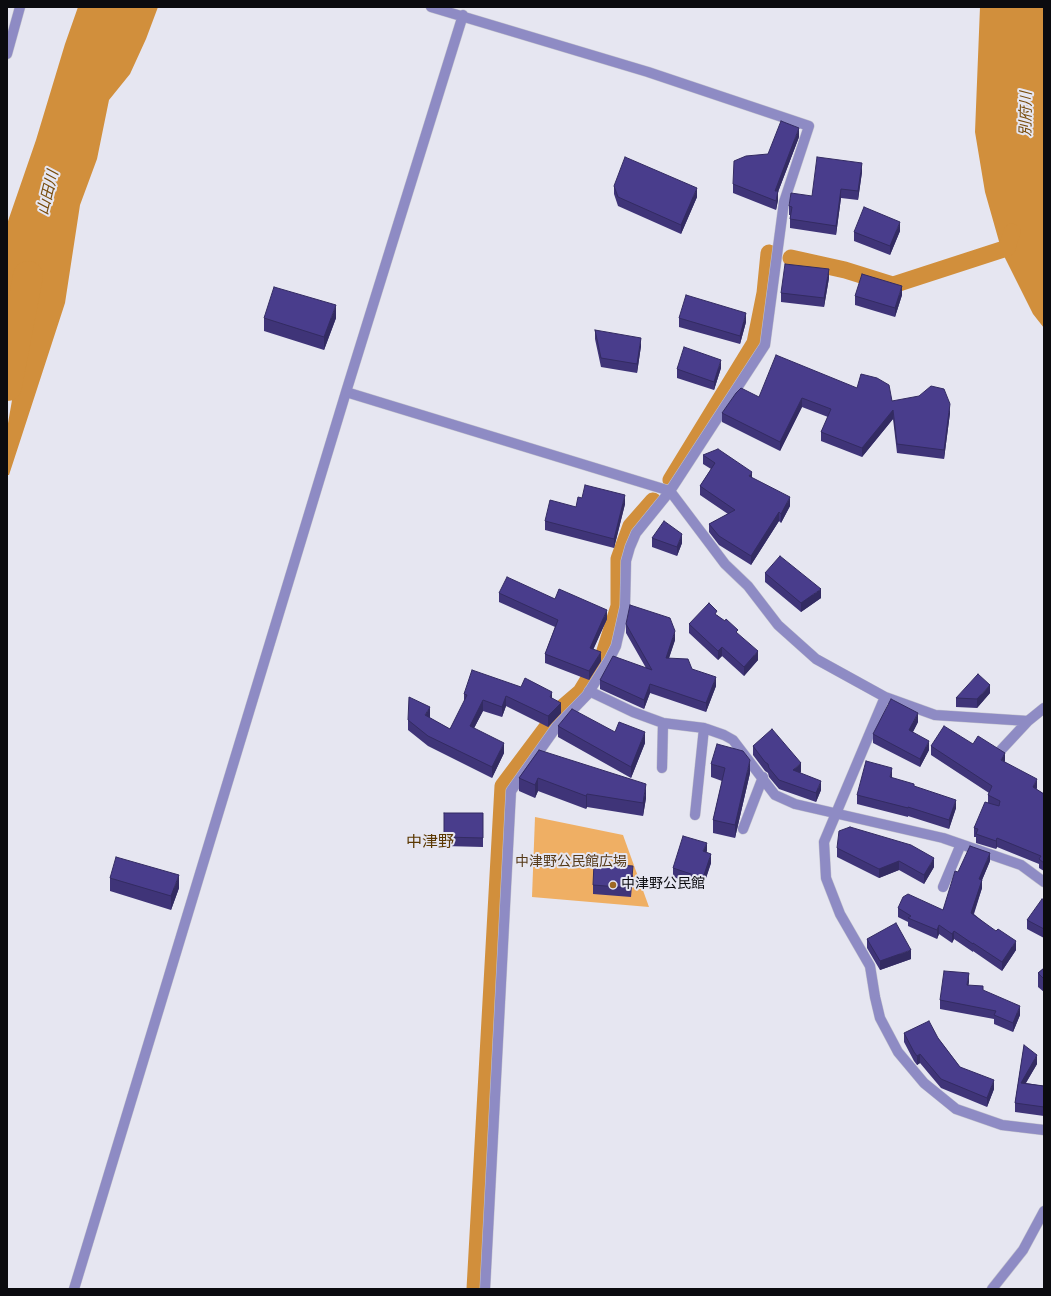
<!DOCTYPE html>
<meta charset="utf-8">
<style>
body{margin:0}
#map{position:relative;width:1051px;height:1296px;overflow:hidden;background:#e6e6f1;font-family:Jost,sans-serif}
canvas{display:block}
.frame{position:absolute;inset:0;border:8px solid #0b0b0f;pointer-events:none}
</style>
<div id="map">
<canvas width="1051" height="1296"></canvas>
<div class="frame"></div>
</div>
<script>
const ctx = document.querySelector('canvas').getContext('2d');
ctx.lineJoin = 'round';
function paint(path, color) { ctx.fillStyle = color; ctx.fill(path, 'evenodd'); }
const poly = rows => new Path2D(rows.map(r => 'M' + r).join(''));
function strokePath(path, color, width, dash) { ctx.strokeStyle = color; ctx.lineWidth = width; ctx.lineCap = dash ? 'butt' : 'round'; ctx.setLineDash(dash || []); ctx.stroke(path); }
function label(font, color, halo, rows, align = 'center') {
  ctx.font = font + ' Jost,"Noto Sans JP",sans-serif'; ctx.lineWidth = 4; ctx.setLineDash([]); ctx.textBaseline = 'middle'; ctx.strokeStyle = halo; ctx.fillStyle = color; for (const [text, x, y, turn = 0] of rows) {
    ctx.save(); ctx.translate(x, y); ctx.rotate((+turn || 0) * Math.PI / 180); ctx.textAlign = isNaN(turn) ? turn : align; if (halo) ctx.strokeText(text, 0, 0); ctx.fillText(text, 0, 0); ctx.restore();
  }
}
paint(poly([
 [535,817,623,835,649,907,532,897]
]), '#efaf64');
paint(poly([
 [78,7,158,7,146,39,130,74,109,100,97,159,80,205,65,303,9,475,7,475,7,429,24,331,20,318,7,342,7,224,36,140,65,44],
 [980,7,1044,7,1044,328,1033,314,1002,252,985,192,975,132]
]), '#d18f3c');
strokePath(poly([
 [791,258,845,270,893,285,1007,248,1012,232],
 [671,480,755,343,765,293,769,253],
 [475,1289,503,786,560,710,581,692,604,654,619,606,619,559,631,526,653,501]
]), '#d18f3c', 17);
strokePath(poly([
 [7,386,28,276]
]), '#d18f3c', 30);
const minor = poly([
 [431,7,648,72,809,126,784,202,765,345,670,491,636,533,630,547,626,561,625,606,616,646,609,660,587,695,557,726,511,791,485,1289],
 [7,54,20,7],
 [346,392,670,491,725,564,748,586,778,625,816,659,885,697],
 [589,691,633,712,663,723,704,728,724,735,733,740,775,795,795,804,943,838,1021,865,1044,882],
 [1044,708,1028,721,935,715,885,697,824,842,826,878,840,914,870,966,875,997,880,1018,898,1052,924,1083,956,1109,1002,1125,1044,1130],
 [1001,750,1028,721],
 [662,768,663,723],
 [695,815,704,728],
 [743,829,763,777],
 [943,887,961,844],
 [74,1289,346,392,463,15],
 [992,1289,1023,1250,1044,1211]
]);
strokePath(minor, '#c3c3cd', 11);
strokePath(minor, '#8e8bc4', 10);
paint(poly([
 [799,137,778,192,778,200,776,210,733,193,733,184,768,154],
 [862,172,858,200,841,198,836,235,790,228,790,215,789,215,789,206,812,196],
 [614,186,697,197,681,234,618,206,614,194],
 [900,231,890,255,854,241,854,232],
 [829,278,824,307,781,302,781,293],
 [902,295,895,317,855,305,855,296],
 [264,318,336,318,324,350,264,331],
 [679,318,746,322,740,344,679,327],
 [595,330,641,346,637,373,601,367,595,339],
 [721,368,714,390,677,378,677,369],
 [857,388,892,401,950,413,944,459,897,453,893,419,862,457,821,441,821,432,828,417,802,407,780,451,722,422,722,413,759,397],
 [703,455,752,478,790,506,781,523,779,521,751,565,719,545,709,532,709,524,728,514,700,495,700,486,711,469,703,464],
 [582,498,625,504,614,548,545,530,545,521,576,507],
 [652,538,682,543,677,556,652,547],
 [765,573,821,598,801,612,765,582],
 [499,593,555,599,607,619,593,649,601,661,589,680,545,663,545,654,555,627,499,602],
 [717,615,738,634,758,660,744,676,722,656,718,660,689,633,689,624],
 [626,624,675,640,669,658,692,669,716,686,706,712,650,693,644,709,600,689,600,680,646,668,626,633],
 [990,693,977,708,956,707,956,698],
 [464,694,552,698,561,713,548,727,506,706,502,717,483,711,474,728,504,753,492,778,428,746,408,730,408,720,430,718,450,729,464,703],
 [918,722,913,732,929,750,920,767,873,743,873,734],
 [558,726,615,732,645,743,631,778,558,737],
 [973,744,1005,762,1037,788,1036,789,1044,794,1044,871,1039,868,1039,864,997,847,996,849,976,843,976,837,974,837,974,828,988,803,988,795,989,793,931,755,931,746],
 [753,746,801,772,800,773,821,790,816,802,779,789,769,777,768,773,765,771,753,755],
 [539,750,646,798,643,816,587,807,586,809,538,791,535,798,519,791,519,778],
 [711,764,750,773,735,838,713,833,713,820,722,781,711,777],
 [892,778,914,787,956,808,949,829,908,816,908,817,857,804,857,795],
 [444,813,483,813,483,847,444,846],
 [837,848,934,867,924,884,899,870,879,878,837,857],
 [707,851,706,852,711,863,703,887,673,877,673,868],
 [990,861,982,880,982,888,974,914,1016,950,1002,971,973,951,973,952,954,939,952,943,939,934,937,939,908,926,908,922,898,917,898,908,943,910,958,872],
 [633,875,631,897,593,894,593,885],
 [110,878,179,888,171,910,110,891],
 [1044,900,1044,938,1027,929,1027,920],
 [867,939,911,959,880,970,867,948],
 [1044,968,1044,992,1038,987,1038,973],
 [969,982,968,985,983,991,1020,1015,1013,1032,994,1024,994,1019,940,1009,940,1000],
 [904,1033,938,1038,960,1067,994,1089,987,1107,941,1088,920,1063,917,1065,914,1061,904,1042],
 [1024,1045,1037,1064,1026,1083,1044,1086,1044,1116,1015,1112,1015,1103]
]), '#3f3478');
paint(poly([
 [799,128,799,137,778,192,778,200,776,210,776,201,775,191],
 [862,163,862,172,858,200,858,191],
 [697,188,697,197,681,234,681,225],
 [841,189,841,198,836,235,836,226],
 [900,222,900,231,890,255,890,246],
 [829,269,829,278,824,307,824,298],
 [902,286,902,295,895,317,895,308],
 [336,305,336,318,324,350,324,337],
 [746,313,746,322,740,344,740,336],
 [641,338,641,346,637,373,637,364],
 [721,360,721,368,714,390,714,382],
 [802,398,802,407,780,451,780,442],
 [950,404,950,413,944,459,944,450],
 [893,410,893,419,862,457,862,448],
 [752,472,752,481,749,476],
 [625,495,625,504,614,548,614,539],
 [790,497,790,506,781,523,781,514],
 [779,512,779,521,751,565,751,556],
 [682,534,682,543,677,556,677,547],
 [821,589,821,598,801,612,801,603],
 [607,610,607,619,590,657,590,648],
 [675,631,675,640,666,667,666,658],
 [722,647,722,656,718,660,718,651],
 [758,651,758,660,744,676,744,667],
 [601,652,601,661,589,680,589,671],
 [716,677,716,686,706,712,706,703],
 [650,684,650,693,644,709,644,700],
 [990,685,990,693,977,708,977,699],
 [552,692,552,702,550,697],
 [506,696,506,706,502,717,502,707],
 [483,700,483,711,470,736,470,726],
 [561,703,561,713,548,727,548,716],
 [430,707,430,717,425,725,425,715],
 [918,713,918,722,909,739,909,730],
 [645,732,645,743,631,778,631,767],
 [929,741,929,750,920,767,920,759],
 [504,743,504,753,492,778,492,767],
 [1005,753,1005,762,1001,760],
 [750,760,750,773,735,838,735,825],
 [801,763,801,772,793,779,793,770],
 [892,768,892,777,890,786,890,777],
 [538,778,538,791,535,798,535,785],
 [1037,779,1037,788,1033,796,1033,787],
 [821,781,821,790,816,802,816,793],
 [646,784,646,798,643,816,643,803],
 [587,794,587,807,586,809,586,796],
 [956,800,956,808,949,829,949,820],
 [997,838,997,847,996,849,996,841],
 [707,843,707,851,703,860,703,851],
 [990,853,990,861,982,880,982,888,971,921,971,913,979,879],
 [711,854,711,863,703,887,703,878],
 [934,858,934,867,924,884,924,875],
 [899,861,899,870,879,878,879,869],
 [179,875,179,888,171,910,171,896],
 [939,925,939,934,937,939,937,930],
 [954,931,954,939,952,943,952,934],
 [1016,941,1016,950,1002,971,1002,962],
 [911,950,911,959,880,970,880,961],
 [969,973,969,982,967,994,967,985],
 [1020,1006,1020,1015,1013,1032,1013,1023],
 [920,1054,920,1063,917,1065,917,1056],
 [1037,1055,1037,1064,1021,1091,1021,1083],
 [994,1080,994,1089,987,1107,987,1098]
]), '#332b62');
const building = poly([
 [781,121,799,128,775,191,778,191,776,201,733,184,734,161,746,156,768,154,781,121],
 [625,157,697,188,681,225,618,197,614,186,625,157],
 [817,157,862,163,858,191,841,189,836,226,790,219,792,207,789,206,791,193,812,196,817,157],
 [864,207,900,222,890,246,854,232,864,207],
 [785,264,829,269,824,298,781,293,785,264],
 [862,274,902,286,895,308,855,296,862,274],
 [274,287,336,305,324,337,264,318,274,287],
 [686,295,746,313,740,336,679,318,686,295],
 [595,330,641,338,637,364,601,358,595,330],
 [684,347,721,360,714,382,677,369,684,347],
 [776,355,857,388,861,374,877,378,889,385,892,401,919,396,931,386,944,389,950,404,944,450,897,444,893,410,862,448,821,432,831,409,802,398,780,442,722,413,736,393,741,388,759,397,776,355],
 [718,449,752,472,749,476,790,497,781,514,779,512,751,556,719,536,709,524,735,510,700,486,715,463,703,455,718,449],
 [585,485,625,495,614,539,545,521,550,500,576,507,578,497,582,498,585,485],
 [664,521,682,534,677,547,652,538,664,521],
 [780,556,821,589,801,603,765,573,780,556],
 [507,577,555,599,559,589,607,610,590,648,601,652,589,671,545,654,558,620,499,593,507,577],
 [709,603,717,611,715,614,725,621,726,619,738,630,736,632,758,651,744,667,722,647,718,651,689,624,709,603],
 [630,605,670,618,675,631,666,658,688,659,692,669,716,677,706,703,650,684,644,700,600,680,613,656,652,670,626,624,630,605],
 [472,670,521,687,525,678,552,692,550,697,561,703,548,716,506,696,502,707,483,700,470,726,504,743,492,767,428,736,408,720,409,697,430,707,425,715,450,729,467,695,464,694,472,670],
 [978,674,990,685,977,699,956,698,978,674],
 [891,699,918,713,909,730,929,741,920,759,873,734,891,699],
 [572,709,615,732,619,722,645,732,631,767,558,726,572,709],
 [944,726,973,744,978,736,1005,753,1001,760,1037,779,1033,787,1044,794,1044,863,1039,859,1041,856,997,838,996,841,976,834,978,829,974,828,985,802,999,806,1000,801,988,795,992,786,931,746,944,726],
 [772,729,801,763,793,770,821,781,816,793,779,780,769,768,768,764,765,762,753,746,772,729],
 [717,744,743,751,750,760,735,825,713,820,725,768,711,764,717,744],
 [539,750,646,784,643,803,587,794,586,796,538,778,535,785,519,778,539,750],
 [866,761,892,768,890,777,914,784,914,786,956,800,949,820,908,807,908,808,857,795,866,761],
 [444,813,483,813,483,838,444,837,444,813],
 [850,827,911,845,934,858,924,875,899,861,879,869,837,848,839,831,850,827],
 [683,836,707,843,703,851,711,854,703,878,673,868,683,836],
 [970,846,990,853,979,879,982,880,971,913,996,931,998,929,1016,941,1002,962,973,943,973,944,954,931,952,934,939,925,937,930,908,918,911,916,898,908,903,897,908,894,943,910,955,871,958,872,970,846],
 [116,857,179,875,171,896,110,878,116,857],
 [594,863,633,866,631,888,593,885,594,863],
 [1042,899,1044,900,1044,929,1027,920,1042,899],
 [896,923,911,950,880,961,867,939,896,923],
 [1044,968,1044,979,1038,973,1044,968],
 [944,971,969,973,967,985,983,986,983,990,1020,1006,1013,1023,994,1015,996,1011,940,1000,944,971],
 [929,1021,938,1038,960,1067,994,1080,987,1098,941,1079,920,1054,917,1056,914,1052,904,1033,929,1021],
 [1024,1045,1037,1055,1021,1083,1044,1086,1044,1107,1015,1103,1024,1045]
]);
paint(building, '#493d8c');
strokePath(building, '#332b62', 1);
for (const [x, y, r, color] of [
 [613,885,4,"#9e6922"]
]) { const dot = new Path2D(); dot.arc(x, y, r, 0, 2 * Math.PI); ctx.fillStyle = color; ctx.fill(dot); strokePath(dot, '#e6e6f1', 1.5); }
label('14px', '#553917', '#e6e6f1', [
 ["中津野公民館広場",571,863]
]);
label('14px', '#0b0b0f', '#e6e6f1', [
 ["中津野公民館",621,885]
], 'left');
label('italic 15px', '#774b0b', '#e6e6f1', [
 ["別府川",1027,114,-89],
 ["山田川",49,193,-76]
]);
label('16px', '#5b3802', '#e6e6f1', [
 ["中津野",430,843]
]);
</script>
